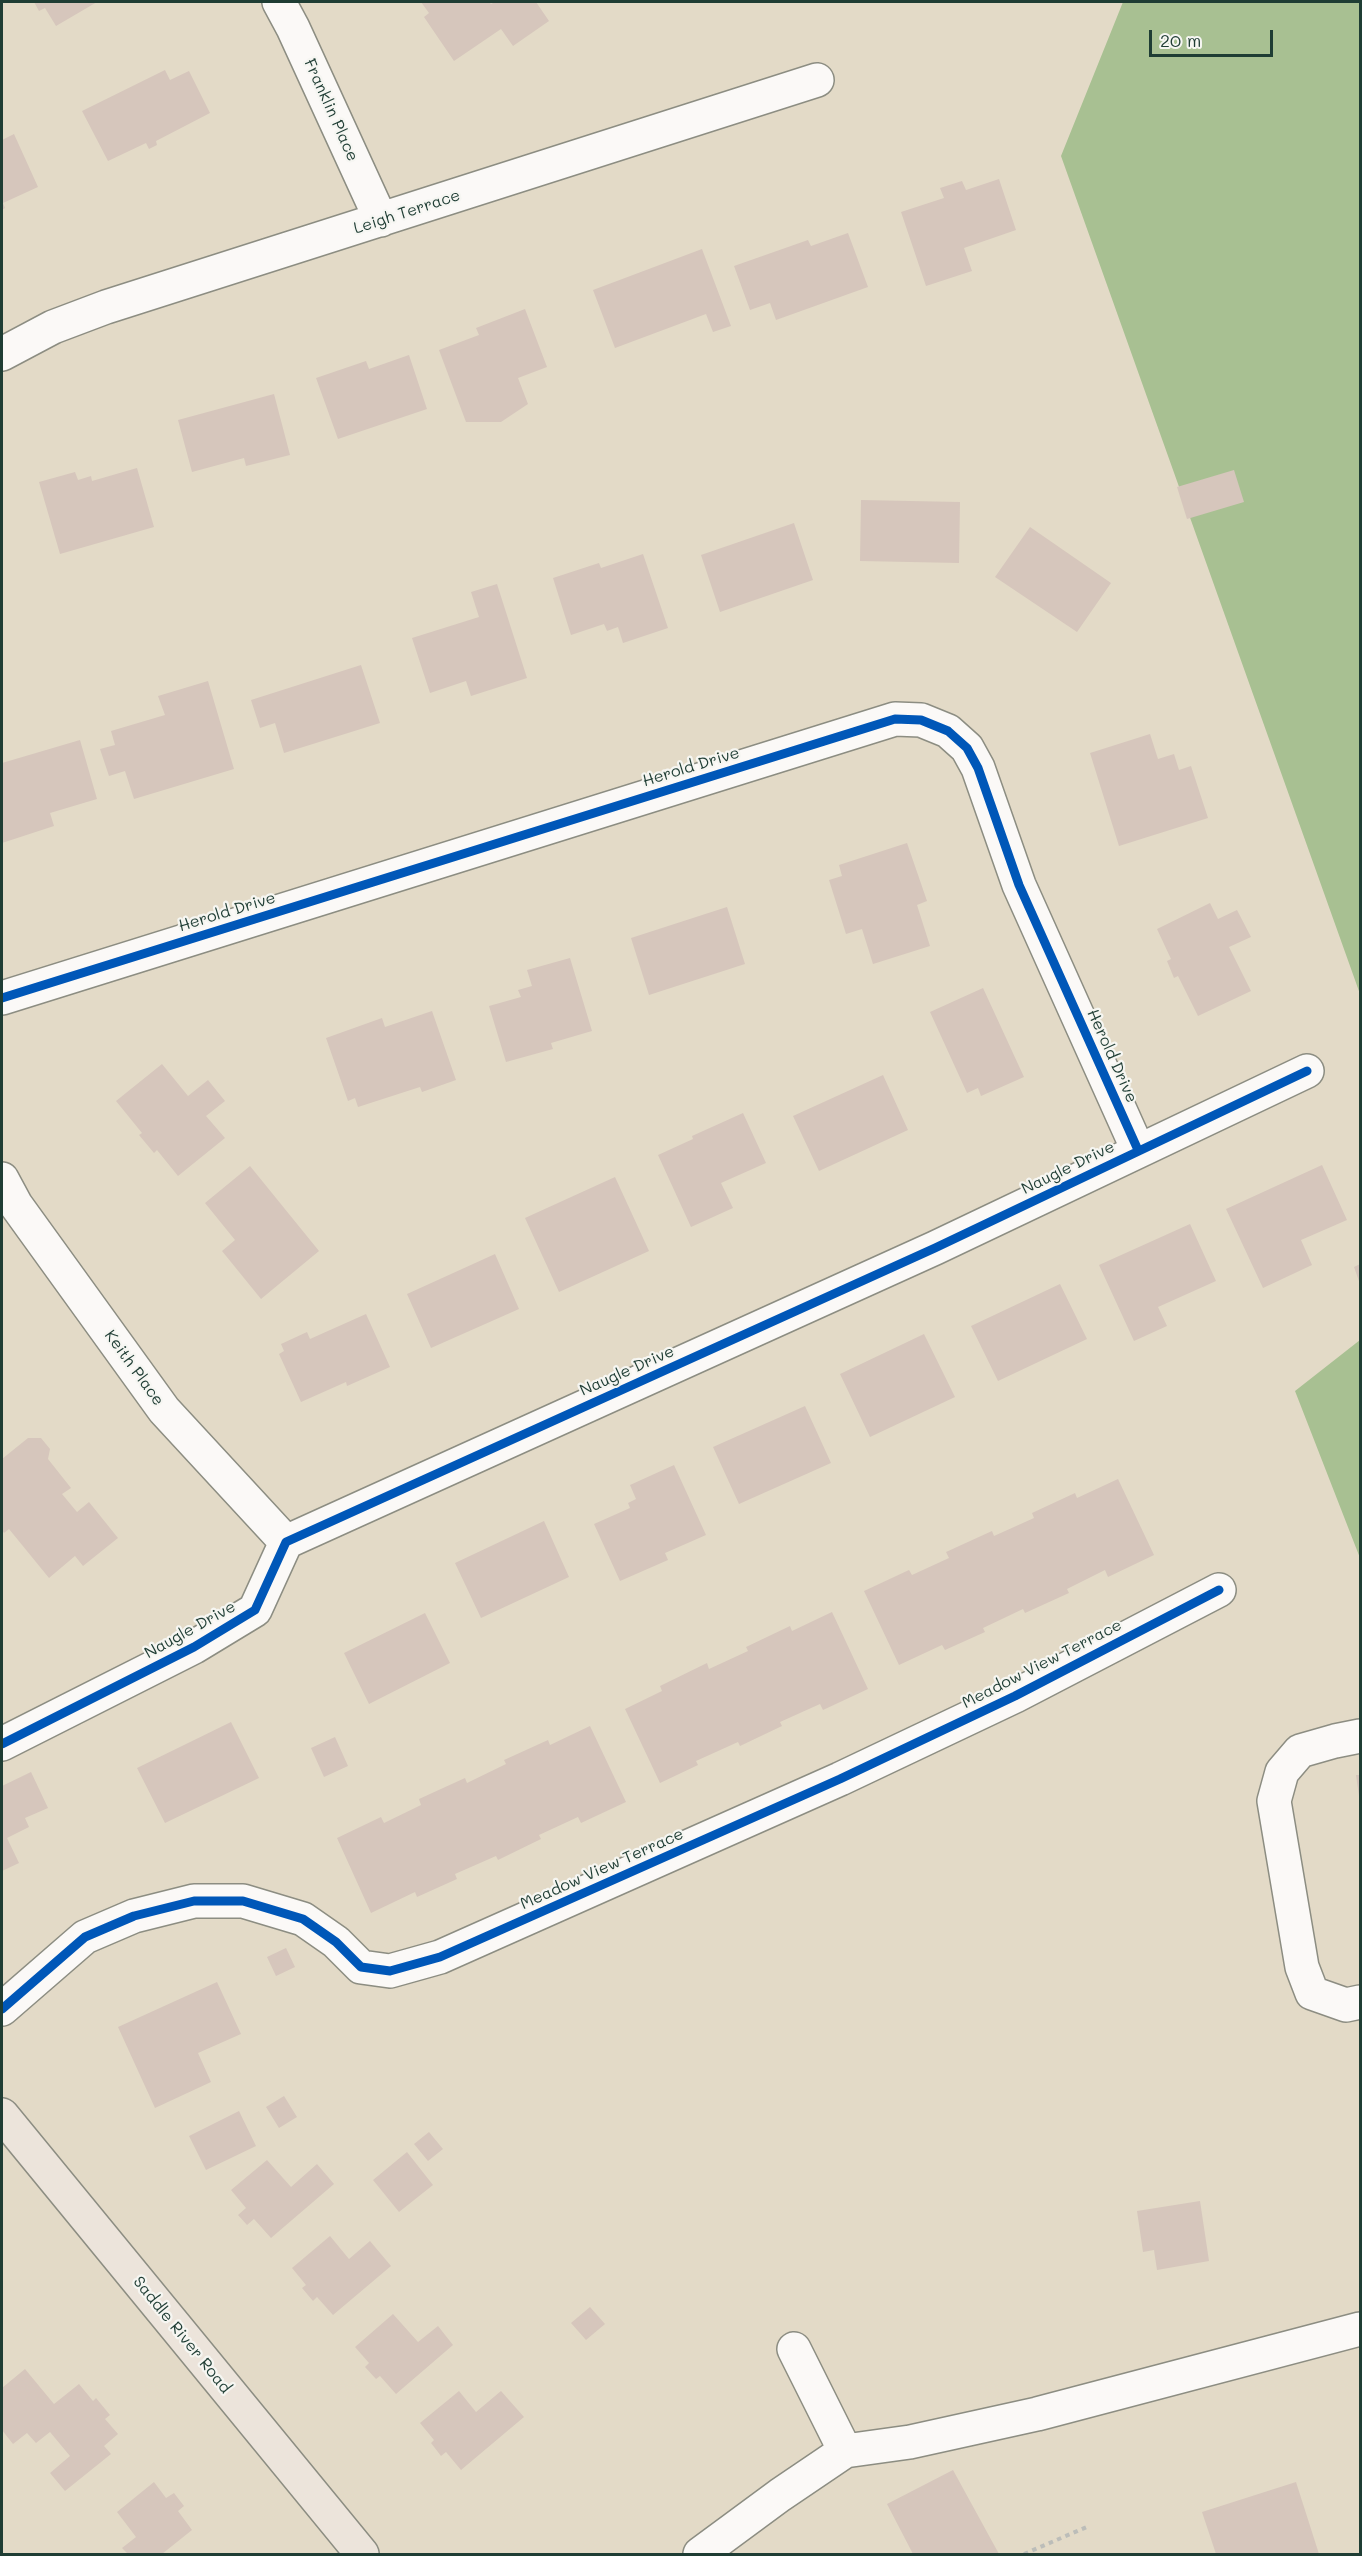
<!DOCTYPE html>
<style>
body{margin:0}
#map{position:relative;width:1362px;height:2556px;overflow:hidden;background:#e3dac7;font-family:Mali,sans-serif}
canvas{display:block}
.frame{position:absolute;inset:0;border:3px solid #1f3d34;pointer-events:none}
.scale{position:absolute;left:1149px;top:30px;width:124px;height:27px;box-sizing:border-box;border:3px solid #1f3d34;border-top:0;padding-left:8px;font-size:18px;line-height:21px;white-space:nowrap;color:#1f3d34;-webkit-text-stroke:4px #f6f6f2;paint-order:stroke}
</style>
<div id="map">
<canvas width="1362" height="2556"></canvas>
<div class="frame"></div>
<div class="scale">20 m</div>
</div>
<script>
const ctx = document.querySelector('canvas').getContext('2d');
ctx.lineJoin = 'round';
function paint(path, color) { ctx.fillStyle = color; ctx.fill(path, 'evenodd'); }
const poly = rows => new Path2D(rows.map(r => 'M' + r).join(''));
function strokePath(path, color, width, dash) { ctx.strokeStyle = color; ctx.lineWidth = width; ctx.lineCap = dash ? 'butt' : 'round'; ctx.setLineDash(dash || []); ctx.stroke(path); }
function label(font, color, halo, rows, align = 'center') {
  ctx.font = font + ' Mali,sans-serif'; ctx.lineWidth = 4.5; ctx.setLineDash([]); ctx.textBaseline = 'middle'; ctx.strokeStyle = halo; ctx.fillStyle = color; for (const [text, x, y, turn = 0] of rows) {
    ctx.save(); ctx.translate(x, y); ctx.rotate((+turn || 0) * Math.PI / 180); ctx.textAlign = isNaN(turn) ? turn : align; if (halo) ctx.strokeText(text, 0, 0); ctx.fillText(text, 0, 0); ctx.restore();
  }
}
paint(poly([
 [1123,2,1360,2,1360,994,1061,156],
 [1360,1340,1360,1558,1295,1391]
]), '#a8c092');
paint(poly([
 [34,2,97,2,56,26,45,8,39,11],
 [421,2,489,2,491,4,495,2,536,2,549,21,513,46,501,29,454,61,424,17,429,13],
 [165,70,170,80,189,71,210,113,156,141,157,145,149,149,146,143,108,161,82,111],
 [14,134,38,187,3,203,5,208,2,210,2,140],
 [999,179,1016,230,964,248,972,271,926,286,901,212,944,198,940,188,962,181,966,190],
 [848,233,868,287,776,320,770,303,750,310,734,266,808,240,811,246],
 [702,249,731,326,713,332,706,314,615,348,593,290],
 [525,309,547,367,518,378,528,404,501,422,466,422,439,350,479,335,476,328],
 [409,355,427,409,338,439,316,378,366,361,369,369],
 [274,394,290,455,246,466,244,458,192,472,178,420],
 [137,468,154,527,60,554,39,482,75,472,78,480,91,476,92,481],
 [1234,470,1244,502,1187,519,1177,487],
 [861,500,960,502,959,563,860,561],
 [794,523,813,580,720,612,701,555],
 [1030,527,1111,583,1077,632,995,577],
 [643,554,668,628,623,643,618,627,607,631,604,624,571,635,553,578,599,563,601,568],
 [497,584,527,678,471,696,466,681,430,693,412,638,479,617,471,592],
 [361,665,380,723,284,753,275,723,260,728,251,700],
 [208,681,234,769,134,799,125,771,109,776,100,749,115,745,111,731,165,715,158,696],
 [1150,734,1158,759,1174,754,1179,770,1191,766,1208,818,1119,846,1090,753],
 [80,740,97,799,50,813,54,826,2,843,2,763],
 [907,843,927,901,917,905,930,946,873,964,862,929,846,934,829,880,842,876,839,865],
 [1210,903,1218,919,1237,910,1251,937,1229,947,1251,991,1198,1016,1178,976,1174,978,1167,961,1171,959,1157,929],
 [727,907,745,964,649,995,631,938],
 [570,958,592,1031,551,1043,553,1049,506,1062,489,1006,521,997,518,990,532,986,527,970],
 [983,988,1024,1077,981,1096,978,1088,967,1093,930,1012],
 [432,1011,456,1080,422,1092,420,1087,358,1107,355,1098,348,1101,326,1038,382,1018,385,1027],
 [162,1064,188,1096,208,1080,225,1101,206,1116,225,1138,178,1176,157,1150,154,1153,139,1135,142,1133,116,1101],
 [883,1075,908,1130,819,1171,793,1116],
 [743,1113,766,1163,721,1183,733,1208,691,1227,658,1155,693,1139,692,1136],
 [1322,1165,1347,1220,1301,1240,1312,1265,1263,1288,1226,1209],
 [250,1166,319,1251,261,1299,222,1251,235,1240,205,1203],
 [615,1177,649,1251,559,1292,525,1218],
 [1190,1224,1216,1281,1158,1307,1167,1326,1134,1341,1099,1265],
 [495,1254,519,1309,431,1348,407,1294],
 [1360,1264,1360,1284,1354,1267],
 [1060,1284,1087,1339,998,1381,971,1326],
 [366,1314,390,1367,347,1386,346,1382,301,1402,279,1354,284,1351,281,1344,307,1332,310,1339],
 [924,1334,955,1397,870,1437,840,1374],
 [805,1406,831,1463,739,1504,713,1447],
 [28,1438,41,1438,50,1449,48,1459,71,1488,62,1494,77,1512,89,1502,118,1538,83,1566,75,1556,49,1578,9,1529,4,1533,2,1530,2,1459],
 [674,1465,706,1535,665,1553,668,1560,620,1581,594,1524,630,1508,628,1503,636,1499,630,1485],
 [1118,1479,1154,1555,1108,1577,1105,1570,1067,1589,1069,1593,1025,1613,1023,1609,983,1628,985,1632,945,1650,942,1645,899,1665,864,1591,909,1570,912,1575,949,1558,946,1552,992,1531,994,1536,1034,1518,1032,1513,1075,1493,1077,1498],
 [544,1521,569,1577,481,1618,455,1563],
 [832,1612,868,1689,823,1710,820,1704,780,1722,782,1726,740,1746,738,1742,696,1761,698,1765,660,1783,625,1709,662,1691,660,1686,707,1663,709,1669,748,1651,746,1647,790,1626,792,1631],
 [425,1613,450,1663,369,1704,344,1653],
 [231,1722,259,1778,165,1823,137,1768],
 [590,1726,626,1802,581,1823,578,1817,539,1835,541,1839,498,1860,496,1856,455,1874,457,1879,417,1897,415,1892,371,1913,337,1838,381,1817,384,1823,421,1805,419,1799,465,1778,467,1783,506,1764,504,1760,548,1740,550,1745],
 [335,1737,348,1766,324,1777,311,1748],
 [31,1772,48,1808,25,1818,29,1827,7,1838,19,1863,2,1871,2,1786],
 [1356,1775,1360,1775,1360,1796,1359,1796],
 [286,1948,295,1967,276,1976,267,1957],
 [217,1982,241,2034,198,2053,211,2082,155,2108,118,2027],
 [284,2096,297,2117,279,2128,266,2107],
 [239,2111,256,2146,206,2170,189,2136],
 [429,2132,443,2149,428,2161,414,2144],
 [407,2152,433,2185,399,2212,373,2180],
 [267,2160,291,2187,317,2164,334,2184,271,2238,254,2219,247,2225,238,2215,246,2208,231,2190],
 [1200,2201,1209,2261,1157,2270,1154,2250,1143,2252,1137,2211],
 [330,2236,349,2259,370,2241,391,2266,333,2315,317,2297,313,2301,302,2288,306,2285,292,2268],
 [590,2307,605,2324,586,2340,571,2323],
 [393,2314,418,2342,438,2326,453,2345,396,2394,380,2376,376,2379,365,2367,369,2363,355,2347],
 [25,2369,54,2404,79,2384,93,2401,96,2398,110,2415,105,2419,118,2434,104,2446,111,2454,65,2491,50,2473,70,2456,50,2432,36,2443,27,2433,13,2444,2,2430,2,2388],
 [459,2391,476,2412,501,2391,524,2417,461,2470,446,2452,441,2456,431,2443,434,2440,420,2423],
 [953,2470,999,2554,913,2554,887,2504],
 [154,2482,166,2498,174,2493,184,2506,178,2511,192,2530,162,2554,128,2554,122,2548,136,2537,117,2512],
 [1296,2482,1319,2554,1216,2554,1202,2512]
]), '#d6c6bc');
const minor = poly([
 [279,2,293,28,381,220],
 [2,354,53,327,106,307,817,80],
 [2,998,895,719,921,720,948,731,967,748,978,768,1019,885,1138,1150],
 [2,1179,16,1205,164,1410,286,1542],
 [1360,1736,1335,1741,1300,1751,1282,1772,1274,1801,1302,1967,1312,1993,1346,2005,1360,2002],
 [2,1744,194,1647,255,1610,286,1542,935,1248,1307,1071],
 [2,2009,85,1937,134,1916,194,1901,243,1901,303,1919,336,1942,361,1967,390,1971,440,1957,840,1779,1015,1696,1219,1590],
 [794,2349,845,2451],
 [700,2554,780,2495,845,2451,910,2442,1037,2414,1360,2329]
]);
const major = poly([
 [2,2115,362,2554]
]);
strokePath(minor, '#8c8d82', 36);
strokePath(major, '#8c8d82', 36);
strokePath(poly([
 [1024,2554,1089,2526]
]), '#bcbdb9', 4, [4.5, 4.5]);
strokePath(minor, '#fbf9f7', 33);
strokePath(major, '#ece4db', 33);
strokePath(poly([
 [2,998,895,719,921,720,948,731,967,748,978,768,1019,885,1138,1150],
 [2,1744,194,1647,255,1610,286,1542,935,1248,1307,1071],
 [2,2009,85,1937,134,1916,194,1901,243,1901,303,1919,336,1942,361,1967,390,1971,440,1957,840,1779,1015,1696,1219,1590]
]), '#0057b8', 9);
label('16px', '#1f3d34', '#f6f6f2', [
 ["Franklin Place",331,110,66],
 ["Leigh Terrace",407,212,-18],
 ["Herold Drive",691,767,-17],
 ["Herold Drive",227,912,-17],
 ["Herold Drive",1112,1056,66],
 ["Naugle Drive",1068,1168,-26],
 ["Keith Place",134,1368,54],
 ["Naugle Drive",627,1371,-24],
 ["Naugle Drive",190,1630,-29],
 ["Meadow View Terrace",1042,1664,-27],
 ["Meadow View Terrace",602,1869,-24],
 ["Saddle River Road",182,2335,51]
]);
</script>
